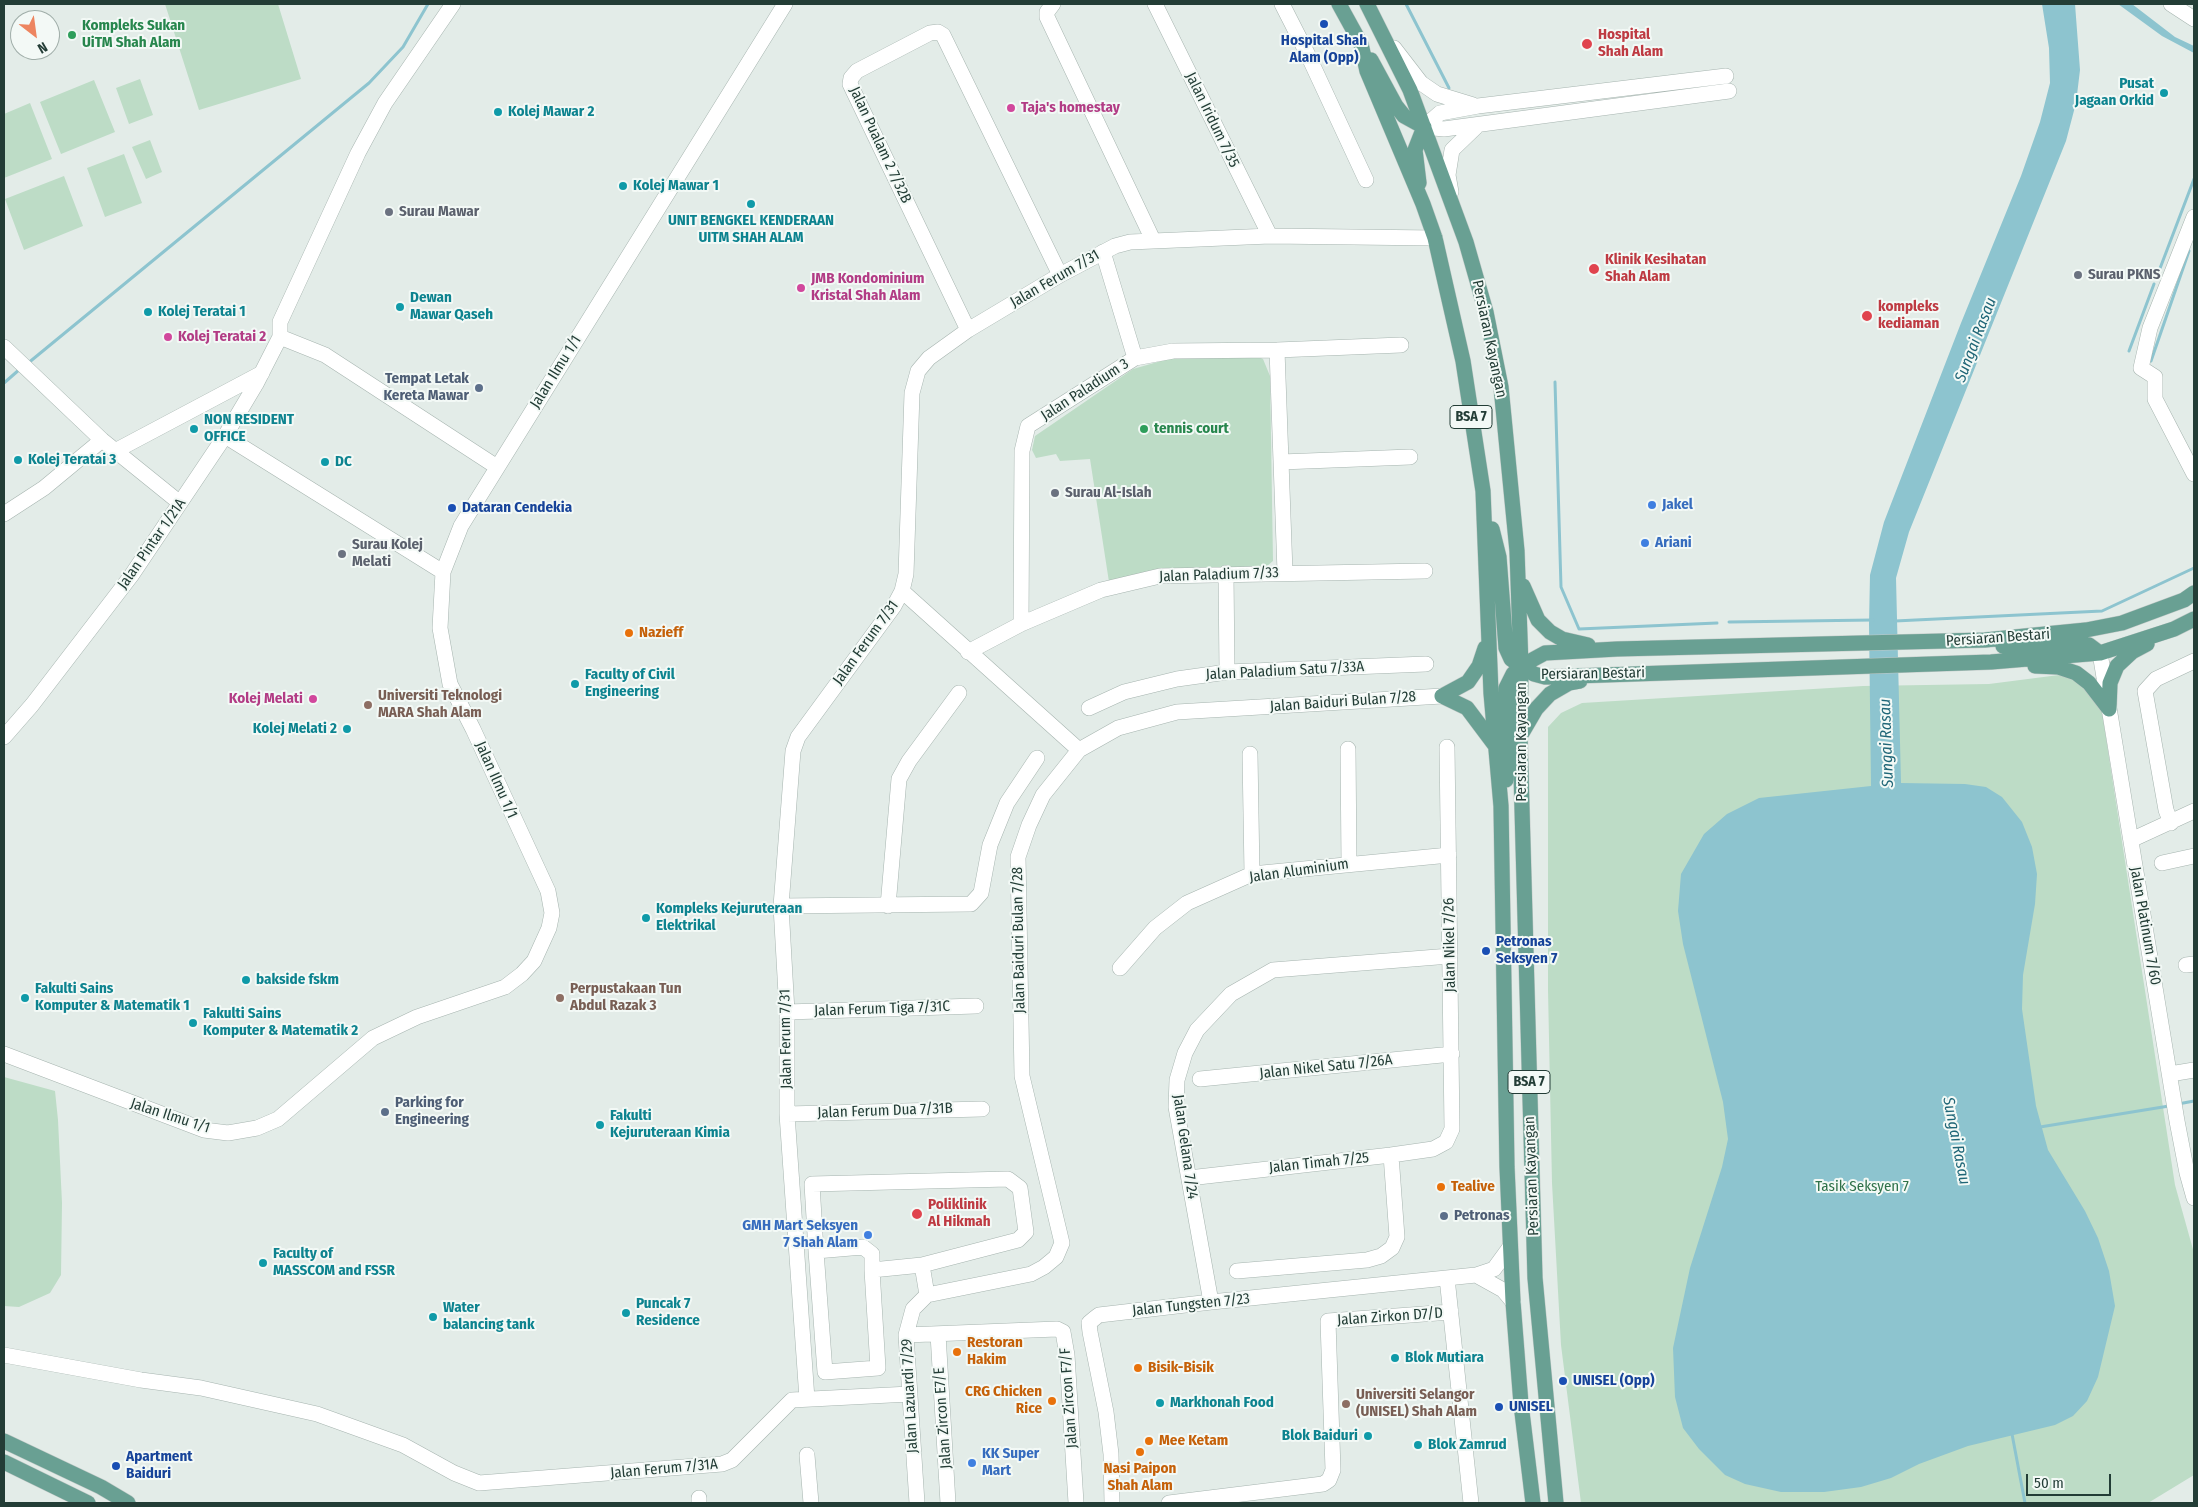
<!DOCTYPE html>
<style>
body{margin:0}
#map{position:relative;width:2198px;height:1507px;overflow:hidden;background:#e3ece8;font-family:"Fira Sans Condensed",sans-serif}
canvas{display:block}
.frame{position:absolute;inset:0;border:5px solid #233d36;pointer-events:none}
.north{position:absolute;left:10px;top:10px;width:50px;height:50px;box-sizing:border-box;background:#f3f9f6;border:1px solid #a0aea9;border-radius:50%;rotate:150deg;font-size:14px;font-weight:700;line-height:20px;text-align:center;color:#233d36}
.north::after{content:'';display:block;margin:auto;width:18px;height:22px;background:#ed8560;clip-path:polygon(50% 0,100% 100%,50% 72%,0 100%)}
.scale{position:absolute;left:2026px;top:1474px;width:85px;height:22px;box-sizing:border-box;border:2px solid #233d36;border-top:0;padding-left:6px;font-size:15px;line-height:18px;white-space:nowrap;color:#233d36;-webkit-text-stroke:4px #f3f9f6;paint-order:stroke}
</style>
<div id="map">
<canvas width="2198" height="1507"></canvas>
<div class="frame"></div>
<div class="north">N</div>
<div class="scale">50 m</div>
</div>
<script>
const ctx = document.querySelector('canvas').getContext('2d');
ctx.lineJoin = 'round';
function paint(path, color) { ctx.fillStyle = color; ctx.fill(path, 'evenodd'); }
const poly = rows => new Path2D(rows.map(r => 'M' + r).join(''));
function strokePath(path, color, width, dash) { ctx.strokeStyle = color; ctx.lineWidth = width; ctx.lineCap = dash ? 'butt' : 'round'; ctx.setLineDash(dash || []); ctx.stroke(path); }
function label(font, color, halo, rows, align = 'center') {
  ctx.font = font + ' "Fira Sans Condensed",sans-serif'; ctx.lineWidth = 4; ctx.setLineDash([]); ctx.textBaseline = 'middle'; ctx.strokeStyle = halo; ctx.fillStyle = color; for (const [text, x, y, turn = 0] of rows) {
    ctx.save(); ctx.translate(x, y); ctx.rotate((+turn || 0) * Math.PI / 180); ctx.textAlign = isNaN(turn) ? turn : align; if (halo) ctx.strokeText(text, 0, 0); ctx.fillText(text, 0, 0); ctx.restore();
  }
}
paint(poly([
 [165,4,278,4,301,79,199,110],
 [140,79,153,115,129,124,116,88],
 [94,80,115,132,61,154,40,102],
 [30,103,52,159,4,178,4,114],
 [150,140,162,172,146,179,132,147],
 [124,154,142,203,105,217,87,168],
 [64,176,83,226,24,250,5,199],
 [1256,356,1263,359,1270,376,1273,561,1267,566,1151,571,1109,582,1090,459,1060,461,1056,454,1036,458,1032,450,1035,436,1133,369,1175,357],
 [2059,675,2078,680,2102,712,2175,1185,2194,1253,2194,1475,2148,1503,1581,1503,1561,1345,1552,1183,1548,990,1548,727,1561,713,1582,703,1863,686,1989,684],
 [4,1077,55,1091,58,1120,62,1203,61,1275,50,1293,19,1307,4,1306]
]), '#bddcc6');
paint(poly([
 [2042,4,2075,4,2080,70,2076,103,2066,141,1909,532,1896,578,1901,783,1965,784,1986,787,2002,797,2022,822,2032,847,2037,874,2035,904,2023,975,2022,1009,2036,1106,2048,1150,2085,1211,2098,1238,2109,1271,2115,1306,2098,1377,2087,1401,2073,1416,2055,1425,1968,1446,1919,1464,1891,1478,1861,1487,1824,1492,1781,1492,1745,1484,1725,1475,1699,1449,1683,1428,1675,1397,1673,1348,1690,1268,1722,1167,1728,1139,1723,1102,1683,944,1678,911,1681,874,1704,834,1727,814,1759,798,1871,786,1869,624,1870,575,1884,522,1961,323,2021,176,2040,122,2050,83,2049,48],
 [2118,4,2132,4,2175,37,2194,46,2194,53,2162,36]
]), '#8dc4cf');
strokePath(poly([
 [1406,4,1449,88],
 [2159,271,2194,179],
 [2129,351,2154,284],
 [2151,361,2189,251],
 [27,364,369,83,403,47,428,4],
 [1555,382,1561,587,1579,629,1717,623],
 [4,383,20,369],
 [1895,621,2102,611,2194,568],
 [1729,622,1873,620],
 [2178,1104,2194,1101],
 [2040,1127,2169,1106],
 [2012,1434,2025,1503]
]), '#8dc4cf', 3);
const minor = poly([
 [1053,4,1047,12,1047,17,1153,240],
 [1155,4,1270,236],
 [1282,4,1307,53,1366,180],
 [2171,4,2194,19],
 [1394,48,1421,83,1437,94,1473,105],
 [1424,127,1440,113,1478,106,1726,76],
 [1424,127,1444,129,1729,91],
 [1451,192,1448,175,1452,150,1478,125],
 [2194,217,2150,328,2141,368,2155,377,2155,399,2194,474],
 [1103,252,1135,358],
 [968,330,850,84,851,78,857,71,930,33,938,32,943,35,1060,275],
 [280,337,325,355,497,467],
 [4,347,102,440,180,503],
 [1277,350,1285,572],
 [225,436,443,572],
 [115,451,262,373],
 [1281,462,1410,457],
 [4,514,44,488,102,440],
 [1226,573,1227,672],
 [902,591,1079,750],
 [1021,624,1022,451,1028,426,1135,358,1173,351,1277,350,1401,345],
 [968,652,1021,624,1101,590,1160,576,1425,571],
 [2100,653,2177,1121,2187,1173,2194,1198],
 [1089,708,1124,692,1177,679,1227,672,1426,664],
 [4,737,32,705,131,576,225,436,256,384,280,337,280,322,358,153,385,103,453,4],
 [1348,749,1349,864],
 [1250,754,1252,874],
 [2171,823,2166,810,2145,691,2156,679,2194,661],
 [2131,840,2194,811],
 [2162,863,2194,856],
 [781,906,971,904,981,893,990,845,1007,803,1037,758],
 [888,906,899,779,909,761,959,693],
 [2186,965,2194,964],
 [1120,968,1155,928,1187,903,1252,874,1449,855],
 [787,1012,976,1006],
 [4,1054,204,1130,228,1133,257,1128,278,1119,373,1038,417,1017,505,987,522,974,534,961,549,928,552,913,548,891,473,729,450,684,440,628,443,572,461,526,785,4],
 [2170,1074,2194,1070],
 [1200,1079,1452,1054],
 [787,1114,982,1109],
 [1189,1178,1391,1155,1433,1149,1446,1142,1452,1129,1447,747],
 [816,1251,863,1247,872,1254,872,1270,878,1368,825,1372,816,1251,812,1184,1008,1179,1020,1188,1026,1232,1018,1240,922,1265,872,1270],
 [922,1265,927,1295],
 [1237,1271,1367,1260,1381,1256,1392,1248,1397,1237,1391,1155],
 [1476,1275,1503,1290,1513,1302],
 [1447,1278,1471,1503],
 [1211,1302,1176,1107,1177,1080,1185,1053,1197,1030,1231,994,1273,970,1450,956],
 [938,1334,948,1503],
 [906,1335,1057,1329,1063,1332,1067,1355,1076,1503],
 [4,1355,141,1380,201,1388,317,1414,403,1445,454,1473,479,1483,722,1464,732,1460,792,1400,910,1394],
 [807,1399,787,1114,787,1012,781,906,793,751,798,737,894,606,902,591,906,574,912,393,918,371,929,358,968,330,1060,275,1115,246,1130,242,1270,236,1435,238],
 [807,1455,811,1503],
 [699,1498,699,1503],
 [917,1503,906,1335,913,1309,927,1295,1031,1274,1044,1267,1056,1257,1062,1243,1022,1076,1018,857,1029,825,1043,795,1079,750,1118,728,1177,712,1442,696],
 [1112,1503,1111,1454,1106,1412,1090,1332,1089,1323,1095,1318,1099,1315,1211,1302,1476,1275,1494,1269,1510,1247],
 [1169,1503,1323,1484,1329,1480,1333,1470,1328,1321,1451,1312]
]);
const major = poly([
 [1339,4,1361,44,1367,71,1423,204,1435,238,1463,361,1483,491,1491,693,1501,806,1507,1167,1513,1302,1521,1404,1533,1503],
 [1367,4,1410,90,1466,242,1486,312,1501,387,1517,551,1521,666,1520,736,1535,1278,1556,1503],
 [1371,60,1396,106,1404,116,1424,127],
 [1419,183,1415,150,1424,127],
 [1492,529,1499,557,1506,648,1511,659,1521,666,1534,674,1545,677,1991,662,2100,653,2174,629,2194,619],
 [1523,586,1538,620,1550,632,1562,639,1588,645],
 [2003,646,2038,647,2073,643,2089,645,2097,651],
 [2035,666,2058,667,2076,673,2089,683,2109,709],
 [1442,696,1468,682,1479,666,1485,648],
 [1442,696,1467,708,1494,744],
 [2109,709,2110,683,2117,666,2132,652,2147,644],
 [1522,733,1536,709,1550,694,1569,683,1580,681],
 [1506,780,1506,688,1513,674,1521,666,1545,653,1617,649,1985,640,2086,630,2122,623,2184,600,2194,593],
 [4,1441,101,1487,128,1503],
 [4,1462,88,1503]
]);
strokePath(minor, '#a6b4af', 16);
strokePath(major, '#c1c9c7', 16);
strokePath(minor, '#fff', 15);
strokePath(major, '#69a093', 15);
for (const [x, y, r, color] of [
 [1324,24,5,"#1a4fb4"],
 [72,35,5,"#2e9e5b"],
 [1587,44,6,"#e0444e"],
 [2164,93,5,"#0f9aa8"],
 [1011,108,5,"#d1479c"],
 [498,112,5,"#0f9aa8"],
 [623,186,5,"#0f9aa8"],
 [751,204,5,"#0f9aa8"],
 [389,212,5,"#6b7280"],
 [1594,269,6,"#e0444e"],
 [2078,275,5,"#6b7280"],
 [801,288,5,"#d1479c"],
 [400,307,5,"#0f9aa8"],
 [148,312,5,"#0f9aa8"],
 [1867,316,6,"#e0444e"],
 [168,337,5,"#d1479c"],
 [479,388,5,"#5c6f8a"],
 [194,429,5,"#0f9aa8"],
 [1144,429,5,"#2e9e5b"],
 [18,460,5,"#0f9aa8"],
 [325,462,5,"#0f9aa8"],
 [1055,493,5,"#6b7280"],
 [1652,505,5,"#3f7fe0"],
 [452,508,5,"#1a4fb4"],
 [1645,543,5,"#3f7fe0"],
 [342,554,5,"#6b7280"],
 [629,633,5,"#e8710a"],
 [575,684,5,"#0f9aa8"],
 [313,699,5,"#d1479c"],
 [368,705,5,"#8d6e63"],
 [347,729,5,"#0f9aa8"],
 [646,918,5,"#0f9aa8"],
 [1486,951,5,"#1a4fb4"],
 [246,980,5,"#0f9aa8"],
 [25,998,5,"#0f9aa8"],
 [560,998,5,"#8d6e63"],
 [193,1023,5,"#0f9aa8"],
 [385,1112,5,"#5c6f8a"],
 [600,1125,5,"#0f9aa8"],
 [1441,1187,5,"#e8710a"],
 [917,1214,6,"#e0444e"],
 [1444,1216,5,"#5c6f8a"],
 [868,1235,5,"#3f7fe0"],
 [263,1263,5,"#0f9aa8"],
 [626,1313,5,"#0f9aa8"],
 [433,1317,5,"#0f9aa8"],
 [957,1352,5,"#e8710a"],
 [1395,1358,5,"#0f9aa8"],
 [1138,1368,5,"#e8710a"],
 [1563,1381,5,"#1a4fb4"],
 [1052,1401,5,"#e8710a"],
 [1160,1403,5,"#0f9aa8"],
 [1346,1404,5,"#8d6e63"],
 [1499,1407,5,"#1a4fb4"],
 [1368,1436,5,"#0f9aa8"],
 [1149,1441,5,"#e8710a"],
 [1418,1445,5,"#0f9aa8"],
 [1140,1452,5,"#e8710a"],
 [972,1463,5,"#3f7fe0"],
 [116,1466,5,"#1a4fb4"]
]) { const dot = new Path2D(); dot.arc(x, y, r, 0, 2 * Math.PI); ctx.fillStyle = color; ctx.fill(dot); strokePath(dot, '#f3f9f6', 2); }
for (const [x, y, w] of [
 [1471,417,42],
 [1529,1082,42]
]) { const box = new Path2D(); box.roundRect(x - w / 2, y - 11.5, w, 23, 4); ctx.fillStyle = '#f3f9f6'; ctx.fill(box); strokePath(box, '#233d36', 1); }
label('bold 14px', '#233d36', null, [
 ["BSA 7",1471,417],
 ["BSA 7",1529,1082]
]);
label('bold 15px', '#27864d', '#f3f9f6', [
 ["Kompleks Sukan",82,26],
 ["UiTM Shah Alam",82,43],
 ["tennis court",1154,429]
], 'left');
label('bold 15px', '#be3a42', '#f3f9f6', [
 ["Hospital",1598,35],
 ["Shah Alam",1598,52],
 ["Klinik Kesihatan",1605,260],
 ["Shah Alam",1605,277],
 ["kompleks",1878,307],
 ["kediaman",1878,324],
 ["Poliklinik",928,1205],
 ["Al Hikmah",928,1222]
], 'left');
label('bold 15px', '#164399', '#f3f9f6', [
 ["Hospital Shah",1324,41,"center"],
 ["Alam (Opp)",1324,58,"center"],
 ["Dataran Cendekia",462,508],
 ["Petronas",1496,942],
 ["Seksyen 7",1496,959],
 ["UNISEL (Opp)",1573,1381],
 ["UNISEL",1509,1407],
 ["Apartment",126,1457],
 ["Baiduri",126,1474]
], 'left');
label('bold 15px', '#0d838f', '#f3f9f6', [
 ["Pusat",2154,84,"right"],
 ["Jagaan Orkid",2154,101,"right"],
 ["Kolej Mawar 2",508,112],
 ["Kolej Mawar 1",633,186],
 ["UNIT BENGKEL KENDERAAN",751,221,"center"],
 ["UITM SHAH ALAM",751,238,"center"],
 ["Dewan",410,298],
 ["Mawar Qaseh",410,315],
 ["Kolej Teratai 1",158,312],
 ["NON RESIDENT",204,420],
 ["OFFICE",204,437],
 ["Kolej Teratai 3",28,460],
 ["DC",335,462],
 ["Faculty of Civil",585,675],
 ["Engineering",585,692],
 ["Kolej Melati 2",337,729,"right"],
 ["Kompleks Kejuruteraan",656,909],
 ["Elektrikal",656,926],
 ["bakside fskm",256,980],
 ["Fakulti Sains",35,989],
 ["Komputer & Matematik 1",35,1006],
 ["Fakulti Sains",203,1014],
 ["Komputer & Matematik 2",203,1031],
 ["Fakulti",610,1116],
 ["Kejuruteraan Kimia",610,1133],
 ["Faculty of",273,1254],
 ["MASSCOM and FSSR",273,1271],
 ["Puncak 7",636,1304],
 ["Residence",636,1321],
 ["Water",443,1308],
 ["balancing tank",443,1325],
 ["Blok Mutiara",1405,1358],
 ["Markhonah Food",1170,1403],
 ["Blok Baiduri",1358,1436,"right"],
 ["Blok Zamrud",1428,1445]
], 'left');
label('bold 15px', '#b23c85', '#f3f9f6', [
 ["Taja's homestay",1021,108],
 ["JMB Kondominium",811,279],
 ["Kristal Shah Alam",811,296],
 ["Kolej Teratai 2",178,337],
 ["Kolej Melati",303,699,"right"]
], 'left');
label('15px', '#233d36', '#f3f9f6', [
 ["Jalan Iridum 7/35",1212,120,64],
 ["Jalan Pualam 2 7/32B",880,145,65],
 ["Jalan Ferum 7/31",1055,279,-30],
 ["Persiaran Kayangan",1489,339,78],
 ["Jalan Ilmu 1/1",556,372,-58],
 ["Jalan Paladium 3",1085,390,-33],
 ["Jalan Pintar 1/21A",152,544,-55],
 ["Jalan Paladium 7/33",1219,575,-2],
 ["Persiaran Bestari",1998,638,-4],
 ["Jalan Ferum 7/31",866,643,-54],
 ["Jalan Paladium Satu 7/33A",1285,671,-3],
 ["Persiaran Bestari",1593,674,-1],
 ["Jalan Baiduri Bulan 7/28",1343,702,-4],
 ["Persiaran Kayangan",1522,742,-90],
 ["Jalan Ilmu 1/1",496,780,66],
 ["Jalan Aluminium",1299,871,-8],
 ["Jalan Platinum 7/60",2145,926,80],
 ["Jalan Baiduri Bulan 7/28",1019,940,-91],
 ["Jalan Nikel 7/26",1450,945,-91],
 ["Jalan Ferum Tiga 7/31C",882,1009,-2],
 ["Jalan Ferum 7/31",786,1039,-91],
 ["Jalan Nikel Satu 7/26A",1326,1067,-6],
 ["Jalan Ferum Dua 7/31B",885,1111,-2],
 ["Jalan Ilmu 1/1",170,1116,18],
 ["Jalan Gelana 7/24",1185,1147,82],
 ["Jalan Timah 7/25",1319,1163,-6],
 ["Persiaran Kayangan",1532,1176,-92],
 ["Jalan Tungsten 7/23",1191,1305,-6],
 ["Jalan Zirkon D7/D",1390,1317,-4],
 ["Jalan Lazuardi 7/29",910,1396,-93],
 ["Jalan Zircon F7/F",1069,1398,-94],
 ["Jalan Zircon E7/E",943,1418,-94],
 ["Jalan Ferum 7/31A",664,1469,-5]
]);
label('bold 15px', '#5b616d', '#f3f9f6', [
 ["Surau Mawar",399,212],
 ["Surau PKNS",2088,275],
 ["Surau Al-Islah",1065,493],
 ["Surau Kolej",352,545],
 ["Melati",352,562]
], 'left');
label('bold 15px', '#4e5e75', '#f3f9f6', [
 ["Tempat Letak",469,379,"right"],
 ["Kereta Mawar",469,396,"right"],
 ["Parking for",395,1103],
 ["Engineering",395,1120],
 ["Petronas",1454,1216]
], 'left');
label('bold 15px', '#366cbe', '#f3f9f6', [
 ["Jakel",1662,505],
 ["Ariani",1655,543],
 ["GMH Mart Seksyen",858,1226,"right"],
 ["7 Shah Alam",858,1243,"right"],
 ["KK Super",982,1454],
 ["Mart",982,1471]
], 'left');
label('bold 15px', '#c56008', '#f3f9f6', [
 ["Nazieff",639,633],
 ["Tealive",1451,1187],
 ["Restoran",967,1343],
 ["Hakim",967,1360],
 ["Bisik-Bisik",1148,1368],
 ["CRG Chicken",1042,1392,"right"],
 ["Rice",1042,1409,"right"],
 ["Mee Ketam",1159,1441],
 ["Nasi Paipon",1140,1469,"center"],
 ["Shah Alam",1140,1486,"center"]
], 'left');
label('bold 15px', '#785e54', '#f3f9f6', [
 ["Universiti Teknologi",378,696],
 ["MARA Shah Alam",378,713],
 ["Perpustakaan Tun",570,989],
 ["Abdul Razak 3",570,1006],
 ["Universiti Selangor",1356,1395],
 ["(UNISEL) Shah Alam",1356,1412]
], 'left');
label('15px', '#2f724a', '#f3f9f6', [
 ["Tasik Seksyen 7",1862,1187]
]);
label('italic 16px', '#1f6677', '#f3f9f6', [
 ["Sungai Rasau",1976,340,-69],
 ["Sungai Rasau",1887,743,-92],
 ["Sungai Rasau",1956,1141,79]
]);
</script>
